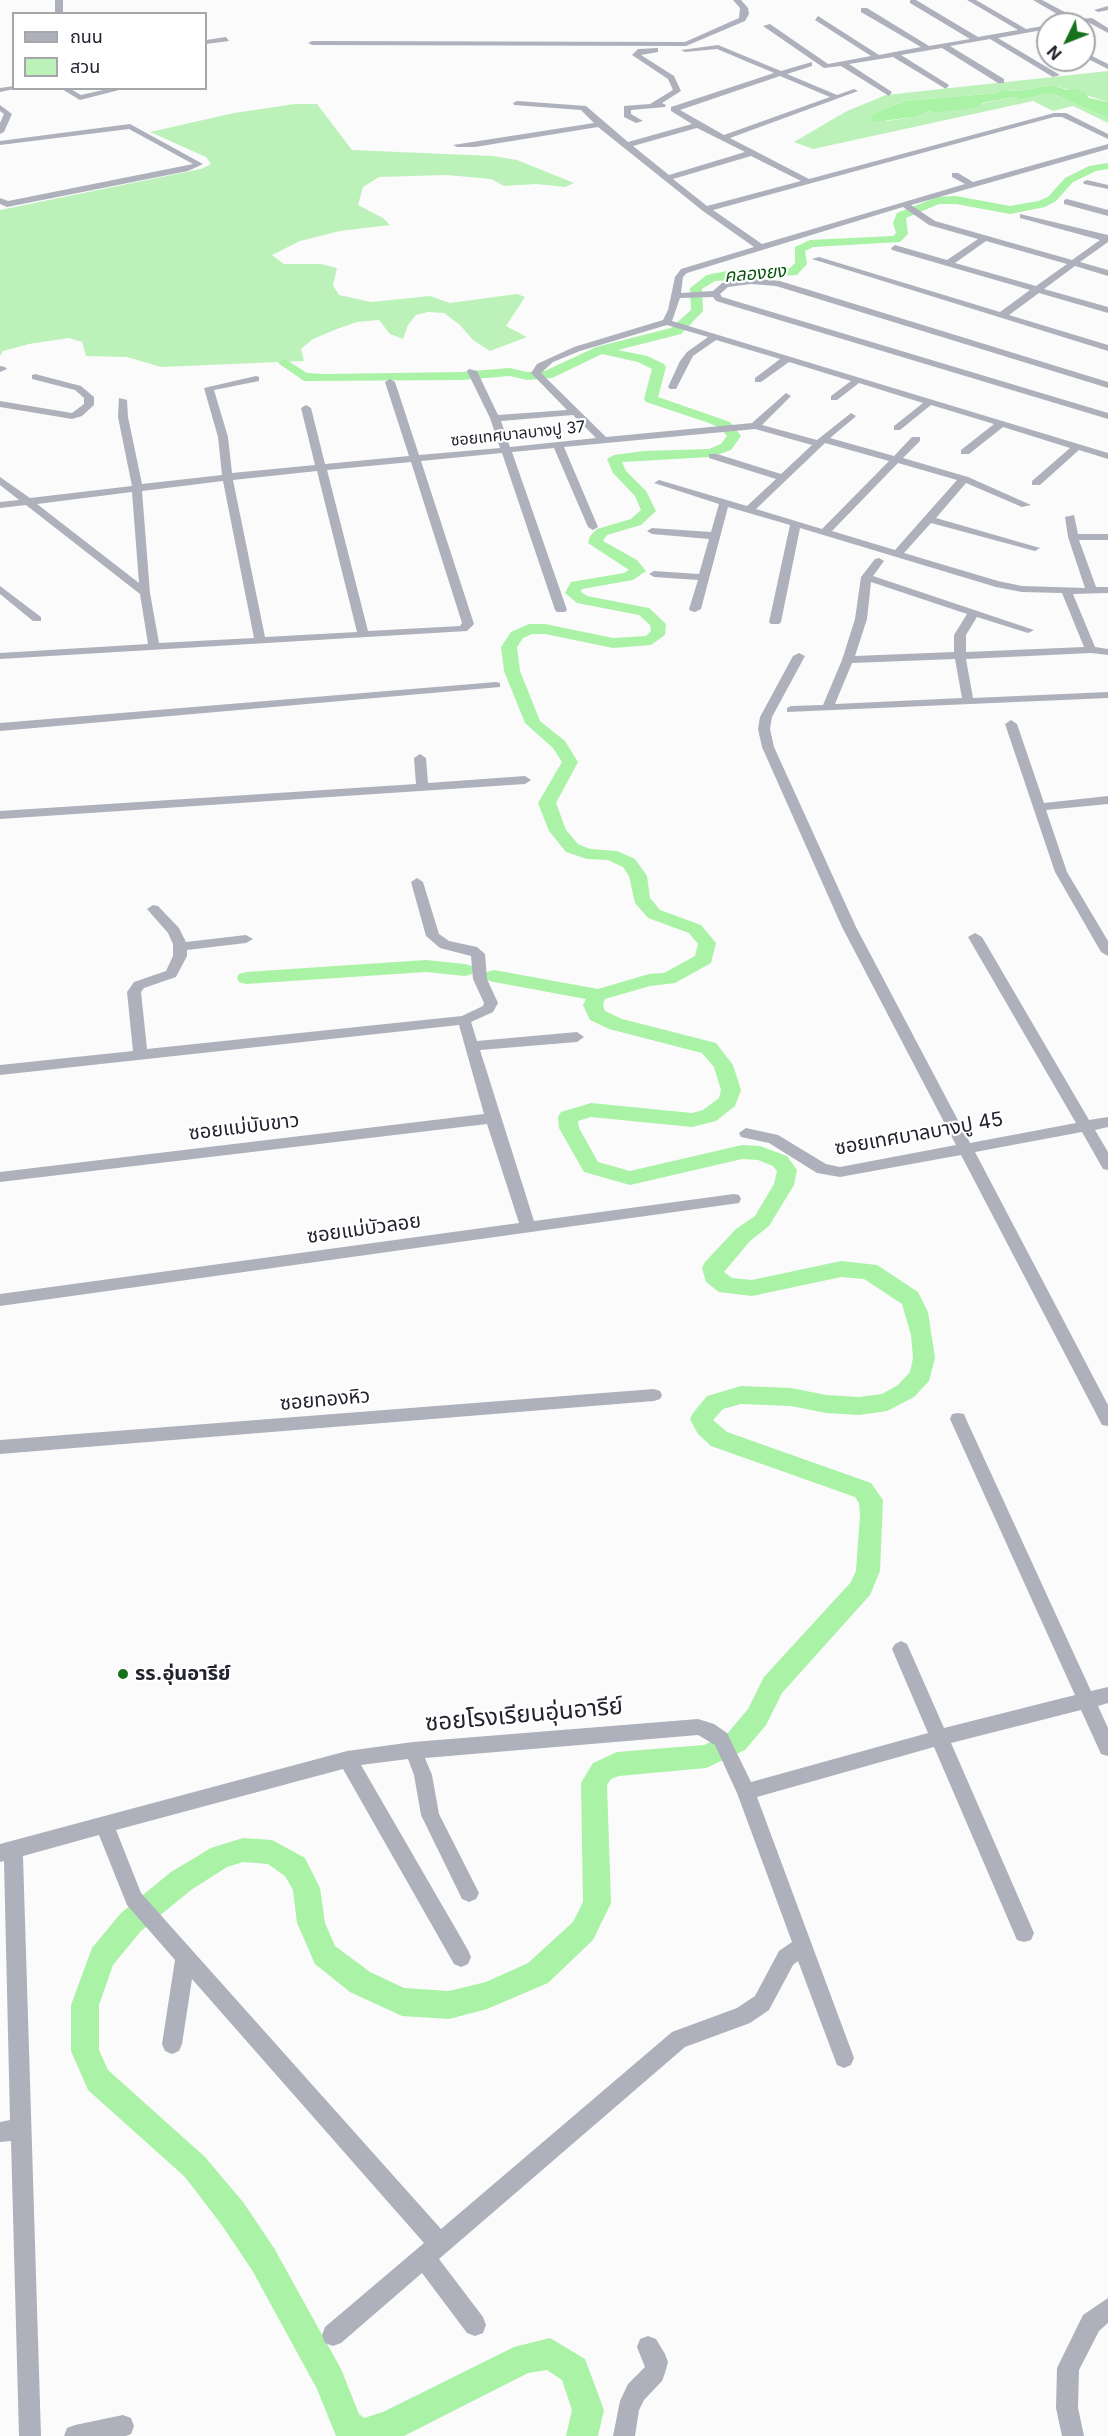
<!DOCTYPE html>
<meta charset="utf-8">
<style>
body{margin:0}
#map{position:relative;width:1108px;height:2436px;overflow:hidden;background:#fbfbfb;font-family:Inter,"Noto Sans Thai",sans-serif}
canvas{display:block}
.legend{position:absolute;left:12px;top:12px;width:195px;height:78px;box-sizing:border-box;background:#fff;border:2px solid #a6a7ab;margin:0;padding:8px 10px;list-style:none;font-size:18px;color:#21232d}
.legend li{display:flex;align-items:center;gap:12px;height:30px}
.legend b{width:30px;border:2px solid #a6a7ab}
.north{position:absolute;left:1036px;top:12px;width:60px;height:60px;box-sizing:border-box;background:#fff;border:2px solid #a6a7ab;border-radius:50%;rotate:227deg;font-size:16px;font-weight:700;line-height:24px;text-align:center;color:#21232d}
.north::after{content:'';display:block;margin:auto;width:21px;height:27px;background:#17701c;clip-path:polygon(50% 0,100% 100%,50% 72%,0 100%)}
</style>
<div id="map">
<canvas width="1108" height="2436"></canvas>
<ul class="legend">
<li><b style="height:8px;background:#aeb1bc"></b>ถนน</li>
<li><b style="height:16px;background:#bcf2ba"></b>สวน</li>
</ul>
<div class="north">N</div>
</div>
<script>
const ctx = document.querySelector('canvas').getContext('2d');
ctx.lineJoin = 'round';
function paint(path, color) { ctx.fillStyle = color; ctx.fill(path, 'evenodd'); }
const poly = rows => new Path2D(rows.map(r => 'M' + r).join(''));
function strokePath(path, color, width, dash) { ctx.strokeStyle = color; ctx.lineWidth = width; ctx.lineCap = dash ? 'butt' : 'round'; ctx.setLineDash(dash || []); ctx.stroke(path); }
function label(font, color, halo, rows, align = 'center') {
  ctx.font = font + ' Inter,"Noto Sans Thai",sans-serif'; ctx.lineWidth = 4.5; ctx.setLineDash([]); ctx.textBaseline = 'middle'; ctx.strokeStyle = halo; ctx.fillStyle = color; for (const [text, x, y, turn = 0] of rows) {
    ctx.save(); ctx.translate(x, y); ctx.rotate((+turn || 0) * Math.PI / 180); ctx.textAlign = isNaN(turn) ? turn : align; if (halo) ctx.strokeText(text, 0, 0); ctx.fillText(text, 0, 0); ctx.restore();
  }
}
paint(poly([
 [1108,71,1108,102,1053,85,1018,91,1001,90,997,93,905,101,873,114,887,121,914,117,930,111,935,113,1014,97,1020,98,1051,93,1108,118,1108,123,1073,106,1053,111,1033,101,813,149,794,142,847,111,886,95],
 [295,104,317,104,352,150,493,156,517,160,574,183,565,187,536,184,504,186,491,179,447,175,379,177,363,187,358,205,383,218,390,225,340,231,300,241,272,255,284,264,321,264,337,268,333,285,339,295,371,302,430,296,450,303,517,294,525,297,506,326,527,337,490,351,473,340,460,325,444,313,428,312,416,315,408,325,403,339,390,334,379,320,357,322,337,329,313,339,301,349,304,361,161,367,127,357,86,356,82,342,69,338,29,344,3,351,0,356,0,210,201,169,211,164,206,157,150,132,234,113]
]), '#bcf2ba');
paint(poly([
 [1053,85,1067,90,1075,89,1085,93,1089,98,1108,102,1108,118,1051,93,1020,99,1014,97,982,103,977,107,935,113,930,111,914,117,873,122,871,120,873,114,905,101,997,93,1001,90,1018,91]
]), '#a9f2a6');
paint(poly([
 [1108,163,1108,169,1096,171,1073,182,1056,201,1045,207,1010,214,956,204,939,204,906,218,908,234,900,242,813,247,805,251,807,264,797,275,715,281,702,289,703,311,681,334,618,350,647,356,664,364,666,367,658,397,730,422,741,436,731,450,711,457,622,462,626,471,646,491,656,511,641,525,607,535,603,541,637,560,646,571,633,580,582,589,581,592,587,596,649,608,666,624,665,635,651,645,613,648,545,634,532,634,523,638,517,647,520,671,540,721,565,741,578,762,556,803,566,830,578,844,590,849,617,851,635,859,647,876,650,898,660,910,701,925,716,943,711,963,675,983,650,986,605,999,603,1005,605,1011,622,1019,716,1043,733,1065,741,1090,735,1106,716,1121,692,1127,591,1117,578,1121,579,1128,598,1162,630,1171,742,1145,760,1146,787,1156,797,1170,794,1185,769,1226,750,1241,724,1272,732,1278,752,1280,841,1261,877,1265,918,1292,928,1312,935,1358,929,1381,914,1397,887,1411,859,1415,826,1413,791,1406,741,1404,723,1409,713,1420,727,1432,871,1483,883,1500,880,1571,870,1595,782,1693,766,1725,745,1750,706,1768,619,1776,611,1779,607,1785,611,1903,593,1940,548,1983,487,2009,449,2019,402,2016,350,1992,315,1964,297,1923,293,1890,285,1876,268,1864,243,1862,227,1867,191,1890,141,1931,113,1965,99,2005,99,2050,108,2070,205,2157,243,2202,274,2248,341,2369,359,2414,364,2418,383,2412,514,2347,550,2338,585,2359,604,2410,598,2436,566,2436,572,2410,562,2380,547,2370,528,2373,404,2436,336,2436,317,2389,252,2270,221,2224,185,2177,88,2090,71,2051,71,2005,92,1948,121,1913,171,1872,211,1848,243,1838,272,1840,305,1858,320,1888,325,1923,335,1946,370,1972,404,1988,449,1991,486,1982,528,1963,573,1922,583,1902,581,1783,593,1763,617,1752,704,1745,727,1734,748,1709,764,1677,851,1582,856,1571,860,1515,859,1503,855,1497,711,1446,698,1434,693,1425,690,1419,693,1413,707,1396,741,1386,791,1388,826,1395,859,1397,882,1394,898,1385,910,1372,913,1358,911,1335,902,1304,864,1279,841,1277,752,1296,719,1292,706,1282,702,1268,705,1262,736,1229,755,1216,774,1184,777,1171,773,1166,758,1160,742,1159,630,1185,584,1172,559,1128,558,1117,561,1112,591,1103,692,1113,703,1110,719,1098,721,1090,714,1067,702,1053,609,1029,590,1020,583,1005,586,999,494,982,487,980,485,976,487,972,494,970,598,989,649,974,664,973,695,956,698,944,689,933,648,918,635,903,629,876,623,867,608,860,587,859,566,852,549,831,538,803,562,762,553,748,525,723,504,671,501,647,511,632,529,624,545,624,613,638,646,636,651,631,650,625,639,615,577,603,565,593,571,582,624,573,629,570,588,543,590,536,597,529,631,519,641,510,635,496,613,473,607,459,614,455,644,451,709,449,721,444,727,436,720,428,709,423,646,402,644,399,652,369,638,362,602,354,552,378,527,380,510,376,461,380,304,381,278,363,285,359,307,373,326,374,461,372,510,368,527,372,545,371,596,347,671,328,691,310,690,288,707,275,732,270,790,268,795,263,795,247,810,240,893,236,896,233,893,223,897,213,937,197,956,196,1010,206,1038,201,1048,197,1065,178,1089,166,1108,163],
 [426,960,465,964,472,966,474,970,472,974,465,976,426,972,246,984,239,982,237,978,239,974,246,972,426,960]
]), '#a9f2a6');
paint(poly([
 [55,0,63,0,63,14,55,14,55,0],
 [733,0,741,0,748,8,749,14,745,21,686,46,312,45,308,43,312,41,685,42,739,18,740,8,733,0],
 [910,0,916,0,978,37,1018,30,967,0,976,0,1026,29,1048,25,1048,29,998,38,1060,75,1053,77,990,39,950,46,1004,79,1004,83,998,83,942,48,901,55,949,85,946,89,893,57,849,64,892,92,889,96,841,66,824,68,763,26,770,24,828,64,871,56,815,20,818,16,879,55,921,47,861,12,861,8,867,8,929,46,970,39,910,3,910,0],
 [1033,0,1042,0,1078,19,1092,18,1108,28,1108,33,1088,22,1065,24,1069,21,1033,0],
 [1108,6,1108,10,1098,12,1094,10,1108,6],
 [226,37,229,41,206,44,206,40,226,37],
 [718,45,781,71,812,62,812,66,787,74,837,95,854,89,858,91,730,138,809,179,1054,113,1066,113,1108,134,1108,139,1062,117,1054,117,713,210,762,244,965,184,952,177,952,173,958,173,973,182,1108,144,1108,149,911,205,935,221,1072,260,1100,240,1020,218,1020,214,1108,235,1108,242,1080,262,1108,270,1108,276,1075,266,1044,289,1108,307,1108,313,1039,293,1009,315,1108,345,1108,351,812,259,819,257,1000,312,1030,290,892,250,891,248,895,245,947,260,978,239,929,225,903,207,687,273,683,277,681,293,713,291,722,283,751,278,780,281,1108,382,1108,388,776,286,751,284,728,287,720,294,722,297,1108,413,1108,419,716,301,713,297,680,298,672,321,1108,453,1108,459,1079,450,1040,485,1032,485,1032,481,1070,448,1003,427,969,454,961,454,961,450,994,424,931,405,900,430,894,430,894,426,923,403,859,383,837,400,831,400,831,396,851,381,789,362,761,382,755,382,755,378,780,359,716,340,693,356,676,389,670,389,668,387,680,361,687,352,708,337,667,325,580,351,553,362,541,373,606,437,752,423,786,393,791,396,762,425,817,440,851,413,856,416,854,418,830,438,894,456,912,437,920,437,920,441,903,458,968,477,1031,505,1022,507,966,483,936,518,1040,548,1035,551,931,523,904,553,998,581,1022,586,1085,588,1068,537,1065,517,1074,515,1078,534,1108,534,1108,540,1079,540,1096,587,1108,587,1108,593,1073,594,1095,647,1108,649,1108,655,1091,653,966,659,973,698,1108,692,1108,698,787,712,787,708,791,706,823,705,842,660,855,619,861,577,875,559,879,558,884,561,873,576,1034,630,1028,633,977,617,966,635,966,652,1084,647,1062,593,1022,592,996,587,800,528,781,622,779,624,771,624,769,622,790,525,728,507,701,609,695,612,691,611,689,609,698,580,654,577,649,574,654,571,699,574,709,539,652,534,647,531,652,528,711,532,719,504,654,483,659,480,747,506,776,479,709,458,709,454,717,454,781,474,812,445,755,429,564,447,598,527,593,530,588,527,554,448,512,452,567,610,565,612,557,612,555,610,502,453,421,461,474,624,467,631,0,659,0,653,148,644,140,594,26,505,0,508,0,502,19,500,0,485,0,477,30,498,132,486,118,417,119,398,127,400,128,417,142,484,222,475,218,437,204,388,256,376,259,377,259,381,214,390,228,437,232,473,315,465,301,408,306,405,311,408,325,464,409,456,385,382,390,379,395,382,419,455,500,448,490,418,467,371,469,369,477,371,498,415,567,410,531,373,537,364,574,347,663,320,668,310,675,277,681,269,754,247,703,211,598,127,475,147,457,147,453,145,594,123,581,110,514,105,513,103,517,101,586,106,628,142,692,124,671,111,671,107,774,73,717,49,685,52,681,50,718,45],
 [780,76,830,97,724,135,680,110,780,76],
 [697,128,745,152,669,175,633,146,697,128],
 [751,156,801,181,707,206,673,179,751,156],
 [986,241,1067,264,1036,286,955,263,986,241],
 [573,415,596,438,510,447,501,421,573,415],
 [825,443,889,461,822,529,756,509,825,443],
 [411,462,462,623,460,626,368,631,327,470,411,462],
 [898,463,957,480,895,550,832,531,898,463],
 [317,471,357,632,265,637,233,480,317,471],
 [223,481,254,638,159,643,150,593,142,491,223,481],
 [132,492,139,583,37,504,132,492],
 [871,582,967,614,954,635,954,652,855,656,867,619,871,582],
 [955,659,962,698,835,704,852,663,955,659],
 [658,48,658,52,641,55,674,76,681,91,662,103,666,105,665,107,631,110,631,114,643,121,636,123,624,117,624,106,650,104,673,90,668,79,632,55,638,49,658,48],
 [1084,52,1108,64,1108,69,1084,57,1084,52],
 [14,86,14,88,19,88,0,92,0,88,14,86],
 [60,88,69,88,81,95,112,88,127,88,80,100,60,88],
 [0,105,12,114,4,132,0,134,0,123,4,114,0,111,0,105],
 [130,124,203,164,188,171,7,207,0,204,0,198,8,201,193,164,129,129,0,145,0,141,130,124],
 [1087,180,1108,185,1108,189,1084,184,1083,182,1087,180],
 [1067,199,1108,210,1108,216,1064,204,1064,200,1067,199],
 [0,366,5,367,7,369,0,372,0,366],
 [35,374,81,386,94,397,94,405,82,416,72,419,0,407,0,401,72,413,84,404,84,398,75,390,32,379,32,375,35,374],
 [0,586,41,617,41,621,33,621,0,594,0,586],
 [799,653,805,656,772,717,770,729,774,747,856,927,970,1143,1076,1123,968,937,975,933,982,937,1089,1120,1108,1117,1108,1127,1095,1130,1108,1152,1108,1170,1103,1169,1082,1132,975,1152,1108,1405,1108,1426,1102,1425,961,1155,840,1177,817,1173,769,1143,741,1137,739,1133,746,1128,778,1135,826,1164,840,1167,956,1145,842,927,762,747,758,729,760,717,793,656,799,653],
 [496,682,500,683,500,687,0,731,0,723,496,682],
 [1011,720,1017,724,1044,803,1108,796,1108,804,1046,810,1067,872,1108,941,1108,956,1101,952,1055,872,1005,724,1011,720],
 [420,754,426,758,428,783,525,776,531,780,525,784,0,819,0,811,416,784,414,758,420,754],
 [417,878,423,882,439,934,449,941,477,947,485,954,487,979,498,1003,493,1012,471,1022,477,1041,577,1032,584,1037,577,1042,480,1050,534,1221,734,1194,739,1195,741,1199,739,1203,0,1306,0,1294,519,1223,487,1124,0,1182,0,1172,484,1114,459,1025,0,1075,0,1065,133,1051,127,992,134,982,166,971,173,956,173,944,168,933,147,909,153,905,158,906,179,928,186,942,246,935,253,939,246,943,187,950,187,956,176,977,144,988,141,992,147,1049,462,1016,483,1006,484,1003,473,979,471,956,440,948,426,936,411,882,417,878],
 [654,1389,660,1391,662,1395,660,1399,654,1401,0,1454,0,1440,654,1389],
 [958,1413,964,1414,966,1419,1091,1691,1108,1687,1108,1703,1098,1706,1108,1728,1108,1756,1101,1754,1081,1710,951,1743,1034,1933,1031,1940,1024,1942,1017,1940,934,1747,757,1797,854,2058,851,2065,844,2068,837,2065,798,1961,793,1965,769,2010,750,2023,685,2047,439,2259,483,2317,486,2325,483,2333,475,2336,467,2333,422,2273,341,2343,333,2346,325,2343,322,2335,325,2327,424,2243,192,1979,182,2044,179,2051,172,2054,165,2051,162,2044,175,1960,127,1905,99,1835,23,1856,41,2436,19,2436,11,2141,0,2142,0,2122,10,2120,4,1861,0,1862,0,1844,347,1751,413,1742,698,1719,714,1724,727,1733,751,1782,928,1733,892,1649,895,1644,901,1641,907,1644,944,1728,1075,1695,950,1419,952,1414,958,1413],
 [698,1735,715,1745,737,1793,792,1942,779,1951,755,1996,737,2008,672,2032,441,2229,141,1893,116,1830,343,1769,454,1964,461,1967,468,1964,471,1957,468,1950,361,1765,408,1759,414,1775,421,1815,462,1899,469,1902,476,1899,479,1893,439,1814,432,1775,425,1758,698,1735],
 [1108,2298,1108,2323,1099,2331,1079,2370,1078,2408,1084,2436,1062,2436,1056,2408,1057,2368,1083,2315,1108,2298],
 [648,2336,656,2339,665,2354,668,2362,665,2373,662,2381,644,2400,639,2410,635,2436,613,2436,620,2401,628,2384,645,2367,637,2347,640,2339,648,2336],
 [123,2415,131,2418,134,2426,131,2434,126,2436,64,2436,67,2428,75,2425,123,2415]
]), '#aeb1bc');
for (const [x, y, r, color] of [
 [123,1674,6,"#17701c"]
]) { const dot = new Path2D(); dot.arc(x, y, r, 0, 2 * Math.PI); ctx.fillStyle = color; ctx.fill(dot); strokePath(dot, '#fff', 2); }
label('16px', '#21232d', '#fff', [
 ["ซอยเทศบาลบางปู 37",518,434,-6]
]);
label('italic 18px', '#06550d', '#fff', [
 ["คลองยง",755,274,-5]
]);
label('20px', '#21232d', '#fff', [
 ["ซอยแม่บับขาว",244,1127,-7],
 ["ซอยเทศบาลบางปู 45",919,1134,-10],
 ["ซอยแม่บัวลอย",364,1229,-8],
 ["ซอยทองหิว",325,1400,-5]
]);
label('bold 20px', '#21232d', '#fff', [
 ["รร.อุ่นอารีย์",135,1674]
], 'left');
label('24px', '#21232d', '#fff', [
 ["ซอยโรงเรียนอุ่นอารีย์",524,1715,-5]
]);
</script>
